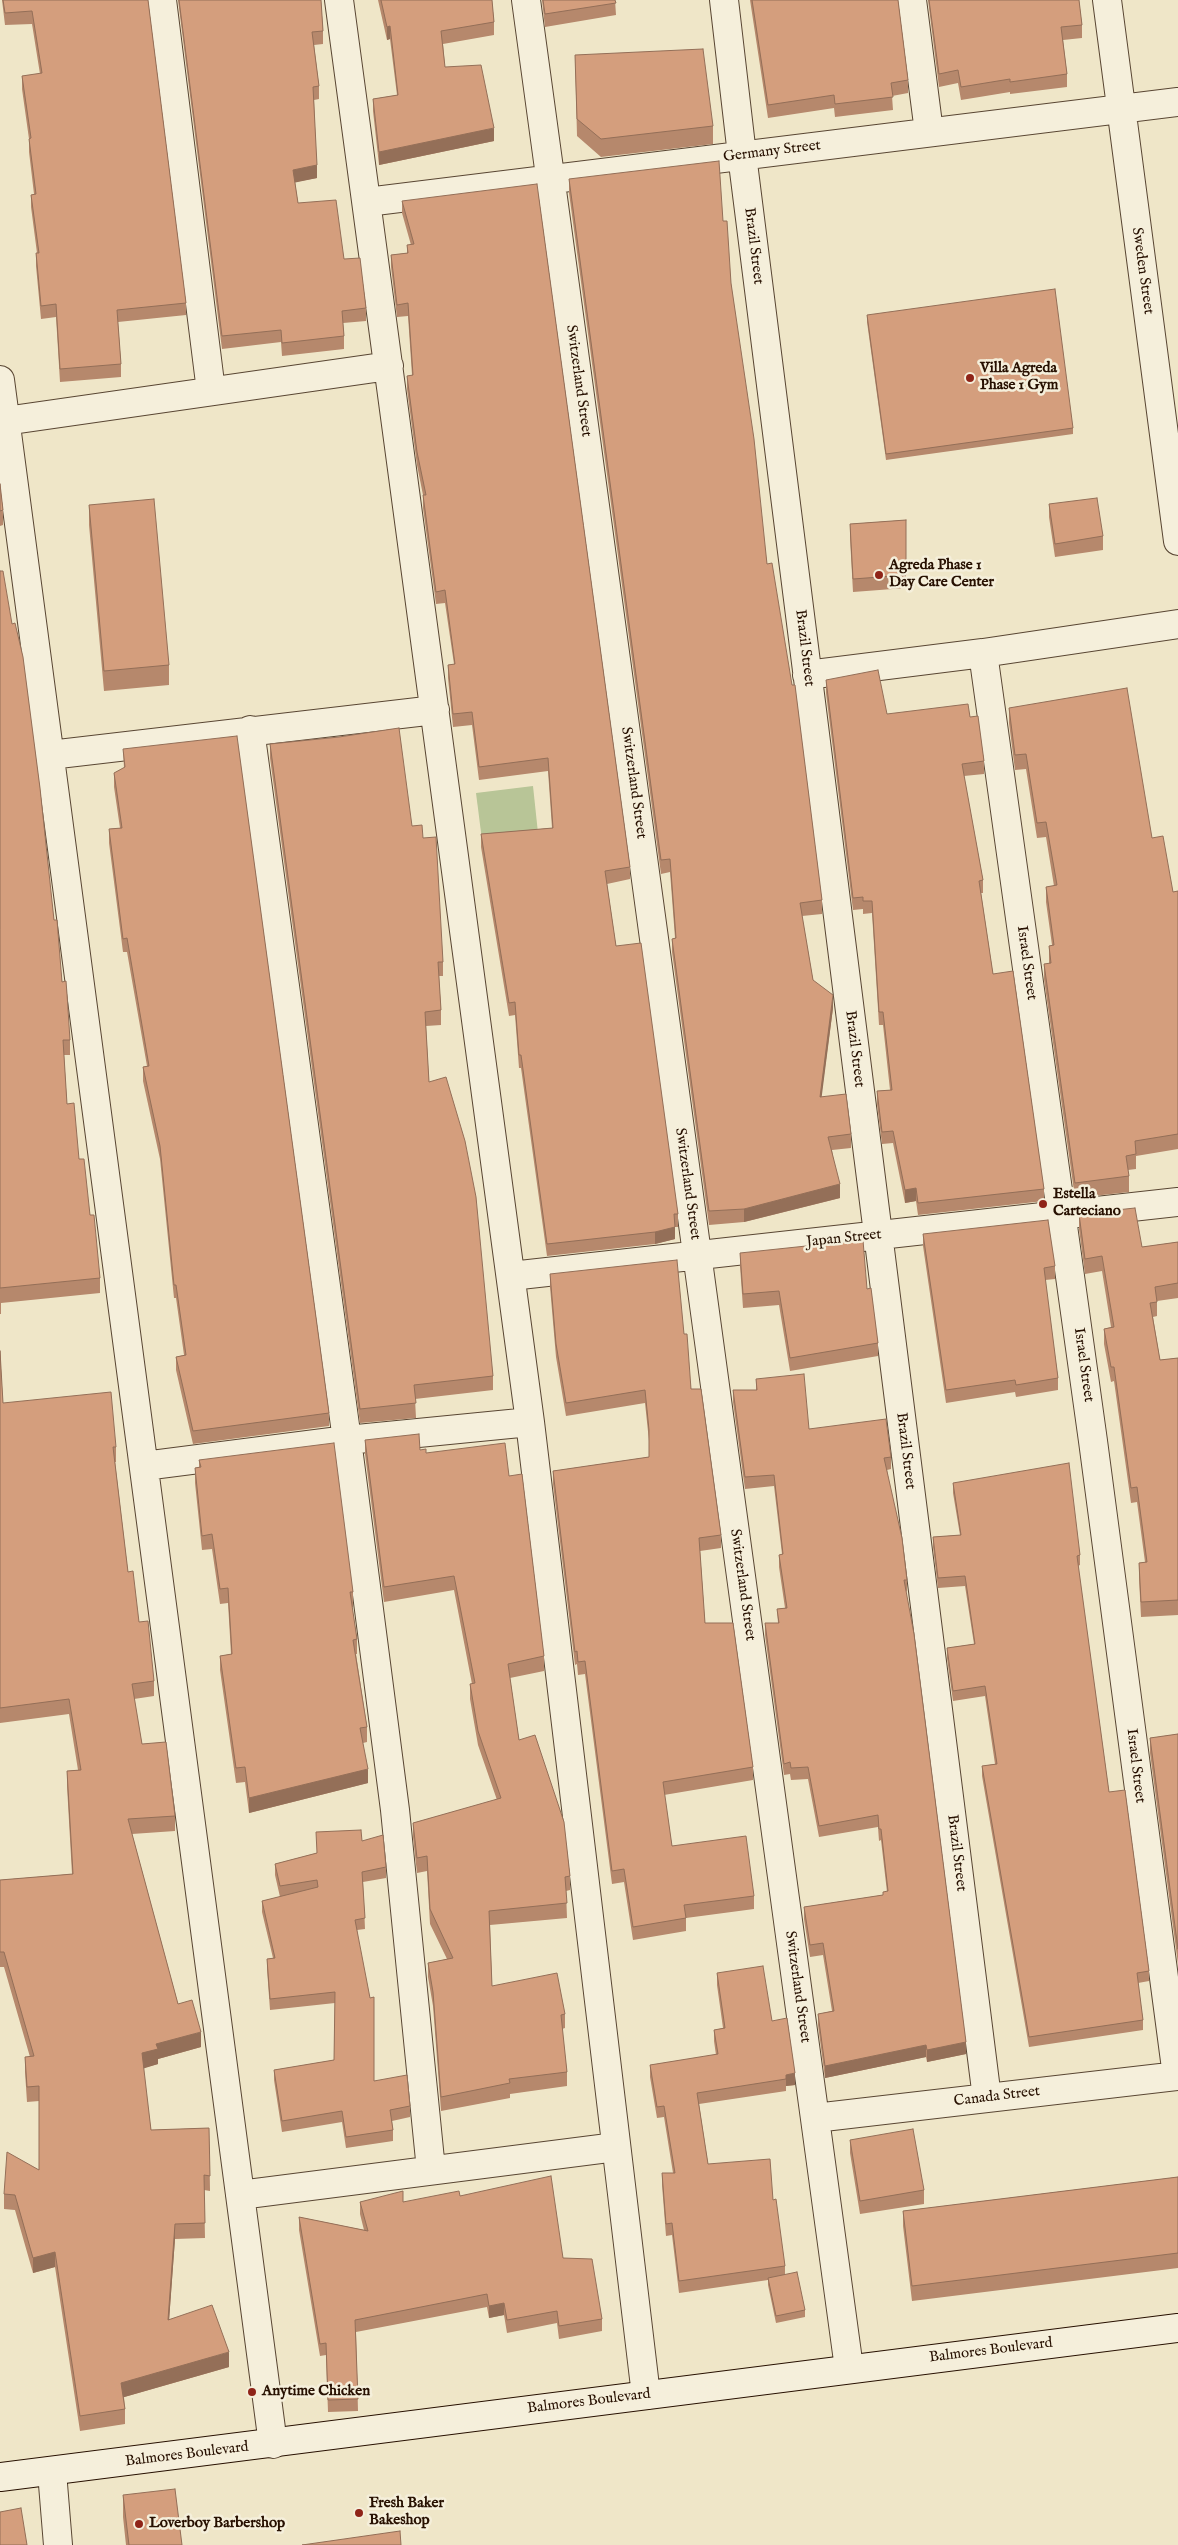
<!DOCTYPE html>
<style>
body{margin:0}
canvas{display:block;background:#efe6c8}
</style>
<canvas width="1178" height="2545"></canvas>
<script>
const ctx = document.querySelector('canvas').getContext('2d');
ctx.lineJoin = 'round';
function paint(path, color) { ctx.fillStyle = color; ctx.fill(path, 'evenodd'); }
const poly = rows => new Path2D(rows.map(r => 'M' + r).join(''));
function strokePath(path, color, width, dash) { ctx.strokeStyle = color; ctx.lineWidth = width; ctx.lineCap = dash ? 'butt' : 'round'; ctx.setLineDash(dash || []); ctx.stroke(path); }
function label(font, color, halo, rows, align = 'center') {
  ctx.font = font + ' "IM FELL English",serif'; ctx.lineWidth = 5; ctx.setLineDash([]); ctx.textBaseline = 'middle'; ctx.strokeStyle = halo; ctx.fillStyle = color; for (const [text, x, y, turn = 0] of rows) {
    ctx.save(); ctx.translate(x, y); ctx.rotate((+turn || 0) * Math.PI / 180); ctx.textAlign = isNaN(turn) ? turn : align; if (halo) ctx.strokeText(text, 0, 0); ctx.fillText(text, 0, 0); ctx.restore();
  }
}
paint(poly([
 [533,786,538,833,482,840,476,793]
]), '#b8c597');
const minor = poly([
 [162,0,211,391],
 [339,0,530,1422,646,2395],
 [526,0,849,2368],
 [724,0,742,155,987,2098],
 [912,0,929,132],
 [1107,0,1178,541],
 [367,202,1178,102],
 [0,380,273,2444],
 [5,421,389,366],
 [983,653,1093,1441,1177,2076],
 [807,675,983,653,1178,624],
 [250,730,347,1440,395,1810,431,2170],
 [50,755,435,710],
 [511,1276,1178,1202],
 [144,1466,347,1440,530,1422],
 [815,2118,1178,2076],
 [240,2195,616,2147],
 [52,2472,58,2545]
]);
const secondary = poly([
 [0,2477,1178,2328]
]);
strokePath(minor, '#594633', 30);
strokePath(secondary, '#271001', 30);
strokePath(minor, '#f5efdb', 28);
strokePath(secondary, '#f5efdb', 28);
paint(poly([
 [2,0,148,0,186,303,186,315,118,322,121,364,121,377,60,382,56,317,41,319,36,266,36,253,37,253,31,207,31,195,34,194,29,152,29,139,22,89,22,76,40,74,32,24,5,25],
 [178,0,321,0,323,31,323,44,314,45,319,86,319,99,314,100,317,178,295,182,298,203,344,259,366,308,366,321,343,323,344,336,344,349,282,356,281,342,222,349],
 [378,0,492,0,494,22,494,35,443,44,445,67,494,141,379,165,373,111,373,99,397,95,390,39,387,40],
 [542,0,615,0,616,15,545,27],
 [750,0,898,0,908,80,908,93,892,96,893,110,835,117,834,108,768,118],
 [928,0,1079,0,1082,25,1082,38,1063,40,1067,74,1067,87,1010,94,1010,92,961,100,958,83,939,87],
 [575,55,713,126,713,144,601,157,577,136],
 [569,179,723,221,767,564,822,900,822,914,802,916,813,980,833,1008,821,1097,851,1134,851,1148,832,1150,840,1198,744,1222,709,1225,672,952,672,939,675,938,670,872,661,874,569,193],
 [402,201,630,867,630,879,607,884,616,946,678,1214,678,1227,675,1227,675,1239,655,1244,547,1256,521,1068,519,1068,515,1015,509,1016,481,847,481,834,552,828,548,771,479,780,472,725,453,727,448,678,448,665,454,664,445,603,436,604,423,508,423,495,417,465,407,389,407,376,412,375,408,316,397,317,391,267,391,255,407,253,407,245,411,245,402,213],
 [867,315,1073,428,1073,434,886,460,867,322],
 [0,484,3,510,3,525,0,526],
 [1049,504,1103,536,1103,550,1055,557,1049,517],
 [89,505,169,665,169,685,104,691,89,525],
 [906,520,906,588,853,592,850,538,850,524],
 [0,571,54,920,70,1040,70,1055,64,1055,67,1104,90,1215,100,1278,100,1293,1,1303,1,1314,0,1314],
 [826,680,887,714,970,717,984,761,984,774,964,776,983,880,983,893,981,893,993,974,1044,1189,1044,1201,918,1215,916,1201,905,1203,893,1143,882,1144,877,1104,877,1091,890,1090,883,1025,879,1025,872,913,863,914,863,909,853,910,826,693],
 [1009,708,1152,838,1173,892,1178,891,1178,1149,1136,1156,1136,1169,1128,1170,1129,1176,1129,1192,1075,1198,1044,979,1044,964,1049,964,1049,946,1052,945,1046,902,1046,887,1054,886,1046,837,1037,838,1026,769,1015,770,1009,723],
 [270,744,412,826,443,962,443,976,439,976,441,1010,441,1025,426,1026,429,1082,493,1376,493,1390,415,1399,416,1418,360,1423,270,758],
 [123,749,329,1413,329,1426,193,1444,176,1370,176,1357,184,1355,176,1298,174,1298,160,1159,143,1081,143,1067,147,1066,127,952,123,952,109,843,109,829,120,828,114,787,114,773,124,768],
 [1079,1214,1142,1247,1178,1242,1178,1298,1157,1301,1157,1316,1153,1317,1160,1360,1178,1358,1178,1615,1141,1617,1139,1578,1139,1563,1145,1562,1137,1502,1131,1503,1114,1381,1111,1382,1104,1344,1104,1329,1111,1327,1102,1271,1085,1274,1079,1229],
 [923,1234,1055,1266,1055,1279,1045,1280,1058,1378,1058,1390,1016,1397,1015,1392,946,1403,923,1246],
 [740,1253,867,1289,878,1343,878,1356,790,1371,779,1305,743,1308,740,1266],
 [550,1274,684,1334,691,1389,721,1535,721,1548,700,1551,705,1623,753,1767,753,1780,664,1795,672,1846,754,1896,754,1909,686,1918,686,1931,633,1940,624,1882,612,1884,585,1674,578,1675,577,1664,575,1665,553,1484,553,1471,649,1457,649,1441,645,1403,566,1416,556,1357,550,1287],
 [0,1351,3,1403,116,1447,116,1462,115,1462,128,1572,139,1622,154,1681,154,1696,134,1699,142,1744,175,1816,175,1831,132,1834,178,2004,201,2047,158,2059,158,2064,143,2068,151,2130,209,2128,210,2191,204,2190,205,2238,175,2239,169,2320,229,2367,124,2397,125,2409,125,2424,80,2431,55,2267,33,2273,15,2210,4,2209,4,2194,39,2170,39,2101,27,2102,25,2072,25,2057,30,2057,4,1967,0,1967,0,1880,72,1874,67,1786,67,1771,78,1770,69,1714,0,1723],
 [756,1379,809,1429,891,1457,891,1469,887,1470,907,1580,907,1591,906,1592,966,2054,927,2062,926,2057,825,2078,818,2025,818,2014,832,2011,823,1955,810,1957,804,1919,804,1907,883,1895,887,1892,881,1840,879,1841,878,1827,819,1837,808,1779,791,1780,790,1774,784,1775,765,1635,765,1623,778,1623,777,1609,785,1608,779,1567,779,1555,782,1554,774,1486,745,1489,733,1402,733,1390,756,1390],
 [365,1440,420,1450,426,1453,509,1476,544,1656,544,1671,510,1678,519,1740,570,1876,570,1890,566,1891,567,1918,490,1925,492,1986,565,2014,565,2028,562,2029,567,2072,567,2086,510,2094,510,2098,441,2111,433,2006,428,1977,428,1963,447,1959,430,1924,427,1871,417,1873,413,1837,413,1823,497,1800,478,1745,470,1699,470,1684,472,1684,454,1590,384,1602,365,1454],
 [199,1460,353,1592,353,1607,352,1607,357,1639,357,1654,356,1654,367,1727,367,1742,363,1743,368,1783,249,1813,245,1782,236,1783,220,1670,220,1656,231,1654,228,1603,220,1604,212,1549,202,1550,195,1483,195,1468,199,1467],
 [953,1483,1080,1555,1080,1565,1078,1566,1109,1792,1149,1971,1149,1981,1138,1983,1143,2020,1143,2030,1029,2047,982,1776,982,1766,995,1764,985,1696,953,1701,947,1658,947,1648,974,1644,965,1586,938,1588,933,1547,933,1537,960,1535,953,1493],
 [1178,1734,1178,1964,1150,1753,1150,1738],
 [362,1841,386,1867,386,1878,363,1882,365,1929,357,1930,374,2081,410,2106,410,2117,392,2121,393,2130,393,2141,346,2148,342,2122,282,2132,274,2080,274,2070,334,2060,335,2003,270,2010,267,1969,267,1959,273,1958,262,1912,262,1901,280,1897,275,1875,275,1864],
 [717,1973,772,2021,795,2085,786,2086,786,2091,699,2104,708,2164,773,2200,785,2266,785,2275,805,2310,805,2317,776,2323,768,2285,768,2280,679,2293,672,2235,666,2236,662,2185,662,2173,673,2173,664,2117,657,2118,650,2077,650,2065,716,2055,714,2041,714,2030,723,2028,717,1985],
 [850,2140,924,2190,924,2204,860,2214,850,2153],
 [1178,2177,1178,2268,912,2301,903,2226,903,2211],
 [460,2196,563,2258,602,2319,602,2331,559,2339,557,2323,507,2333,504,2315,489,2318,487,2307,356,2332,358,2411,328,2412,326,2355,320,2356,299,2230,299,2217,364,2230,360,2214,360,2202,403,2202],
 [123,2495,182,2545,126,2545,123,2517]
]), '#b6886c');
paint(poly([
 [390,26,390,39,387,40,387,27],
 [494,128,494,141,379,165,379,152],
 [317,165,317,178,293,183,293,170],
 [833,995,833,1008,820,1110,820,1097],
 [840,1184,840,1198,744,1222,744,1209],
 [916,1188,916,1201,905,1203,905,1190],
 [675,1227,675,1239,655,1244,655,1232],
 [368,1769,368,1783,249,1813,249,1798],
 [201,2032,201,2047,158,2059,158,2064,142,2069,142,2053,156,2044],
 [966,2042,966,2054,927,2062,927,2050],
 [926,2045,926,2057,825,2078,825,2066],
 [795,2073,795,2085,786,2086,786,2075],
 [175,2224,175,2239,168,2335,168,2320],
 [55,2252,55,2267,33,2273,33,2258],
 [504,2303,504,2315,489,2318,489,2306],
 [229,2352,229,2367,121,2398,121,2383]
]), '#946f58');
const building = poly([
 [3,0,148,0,186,303,117,310,121,364,60,369,56,304,41,306,36,253,39,253,31,195,36,194,29,139,31,138,22,76,42,73,32,11,5,13,3,0],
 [179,0,321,0,323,31,312,32,319,86,313,87,317,165,293,170,298,203,336,200,344,259,360,258,366,308,342,311,344,336,282,343,281,330,222,336,179,0],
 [381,0,492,0,494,22,441,31,445,67,481,65,494,128,379,152,373,99,398,95,390,26,387,27,381,0],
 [543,0,615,0,616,3,545,14,543,0],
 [752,0,898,0,908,80,891,83,893,97,835,104,834,95,768,105,752,0],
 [929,0,1079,0,1082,25,1061,27,1067,74,1010,82,1010,79,961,87,958,70,939,74,929,0],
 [703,49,713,126,601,139,577,119,575,55,703,49],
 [719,161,723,221,727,221,731,283,754,439,767,564,772,563,792,685,795,685,822,900,800,903,813,980,833,995,820,1097,846,1094,851,1134,828,1137,840,1184,744,1209,709,1211,672,939,676,938,670,859,661,860,569,179,719,161],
 [537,184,630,867,605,871,616,946,641,943,678,1214,674,1214,675,1227,655,1232,547,1244,521,1055,519,1055,515,1002,509,1003,481,834,553,828,548,758,479,767,472,712,453,714,448,665,455,664,445,590,436,592,423,495,426,495,417,452,407,376,413,375,408,303,397,305,391,255,408,253,407,245,414,244,402,201,537,184],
 [1055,289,1073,428,886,454,867,315,1055,289],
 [0,484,3,510,0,511,0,484],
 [1097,498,1103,536,1055,544,1049,504,1097,498],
 [154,499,169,665,104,671,89,505,154,499],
 [906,520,906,575,853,579,850,524,906,520],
 [0,571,3,571,12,624,15,623,23,657,40,788,54,920,57,920,62,982,66,981,67,994,70,1040,63,1040,67,1104,74,1103,79,1159,84,1159,90,1215,94,1215,100,1278,0,1288,0,571],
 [878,670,887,714,968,704,970,717,978,716,984,761,962,764,983,880,979,881,993,974,1013,971,1044,1189,918,1203,916,1188,905,1190,893,1131,882,1132,877,1091,892,1090,883,1012,879,1012,872,901,863,901,863,897,853,898,826,680,878,670],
 [1127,688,1152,838,1163,836,1173,892,1178,891,1178,1134,1135,1141,1136,1154,1126,1156,1129,1176,1075,1183,1044,964,1051,963,1049,946,1054,945,1046,887,1057,885,1046,822,1037,823,1026,754,1015,755,1009,708,1127,688],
 [399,728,412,826,422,825,423,838,436,837,443,962,438,962,441,1010,425,1012,429,1082,446,1077,465,1141,476,1197,493,1376,414,1385,416,1403,360,1409,270,744,339,737,399,728],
 [237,736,329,1413,193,1431,176,1357,186,1355,176,1285,174,1285,160,1146,143,1067,149,1066,127,938,123,939,109,829,122,828,114,773,125,767,123,749,237,736],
 [1135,1208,1142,1247,1178,1242,1178,1283,1155,1287,1157,1302,1150,1303,1160,1360,1178,1358,1178,1600,1141,1602,1139,1563,1147,1562,1137,1487,1131,1488,1114,1367,1111,1367,1104,1329,1114,1327,1102,1256,1085,1259,1079,1214,1135,1208],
 [1048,1220,1055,1266,1044,1268,1058,1378,1016,1385,1015,1380,946,1390,923,1234,1048,1220],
 [863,1240,867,1289,871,1288,878,1343,790,1358,779,1291,743,1294,740,1253,863,1240],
 [677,1260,684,1334,687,1334,691,1389,701,1389,721,1535,699,1538,705,1623,733,1623,753,1767,663,1782,672,1846,746,1836,754,1896,684,1905,686,1918,633,1927,624,1869,612,1871,585,1661,578,1662,577,1651,575,1652,553,1471,649,1457,649,1430,645,1390,566,1403,556,1344,550,1274,677,1260],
 [0,1351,3,1403,111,1392,116,1447,113,1447,128,1572,133,1571,139,1622,148,1621,154,1681,132,1684,142,1744,166,1742,175,1816,128,1819,178,2004,192,2000,201,2032,156,2044,158,2049,142,2053,151,2130,209,2128,210,2176,204,2175,205,2223,175,2224,168,2320,212,2305,229,2352,121,2383,125,2409,80,2416,55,2252,33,2258,15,2195,4,2194,7,2152,39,2170,39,2086,27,2087,25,2057,34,2056,4,1952,0,1952,0,1880,73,1874,67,1771,81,1770,69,1699,0,1708,0,1351],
 [804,1374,809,1429,886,1419,891,1457,884,1458,902,1538,907,1580,904,1580,914,1634,966,2042,927,2050,926,2045,825,2066,818,2014,834,2011,823,1943,810,1945,804,1907,883,1895,883,1892,888,1891,881,1829,879,1829,878,1815,819,1826,808,1767,791,1768,790,1762,784,1764,765,1623,779,1623,777,1609,787,1608,779,1555,783,1554,774,1475,745,1477,733,1390,757,1390,756,1379,804,1374],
 [419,1434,420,1450,426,1449,426,1453,505,1443,509,1476,522,1474,544,1656,508,1664,519,1740,535,1735,564,1822,570,1876,565,1877,567,1903,489,1911,492,1986,557,1973,565,2014,561,2015,567,2072,509,2079,510,2083,441,2097,433,1992,428,1963,453,1958,430,1909,427,1856,417,1858,413,1823,501,1798,478,1731,470,1684,475,1683,454,1576,384,1587,365,1440,419,1434],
 [334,1443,353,1592,350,1592,357,1639,353,1640,367,1727,360,1728,368,1769,249,1798,245,1767,236,1768,220,1656,232,1654,228,1588,220,1589,212,1534,202,1536,195,1468,201,1467,199,1460,334,1443],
 [1069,1463,1080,1555,1077,1556,1109,1792,1125,1790,1149,1971,1137,1973,1143,2020,1029,2037,982,1766,997,1764,985,1686,953,1691,947,1648,975,1644,965,1576,938,1578,933,1537,961,1535,953,1483,1069,1463],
 [1178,1734,1178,1949,1150,1738,1178,1734],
 [361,1830,362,1841,383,1835,386,1867,362,1872,365,1918,355,1920,370,1998,374,1997,374,2081,407,2075,410,2106,390,2110,393,2130,346,2137,342,2111,282,2121,274,2070,334,2060,335,1992,270,1999,267,1959,275,1958,262,1901,318,1887,317,1880,280,1886,275,1864,317,1853,316,1832,361,1830],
 [763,1966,772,2021,787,2018,795,2073,786,2075,786,2079,697,2093,708,2164,770,2159,773,2200,776,2199,785,2266,679,2281,672,2223,666,2224,662,2173,675,2173,664,2106,657,2107,650,2065,718,2054,714,2030,725,2028,717,1973,763,1966],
 [913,2129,924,2190,860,2201,850,2140,913,2129],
 [551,2176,563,2258,592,2259,602,2319,559,2326,557,2311,507,2320,504,2303,489,2306,487,2294,355,2320,358,2399,328,2400,326,2343,320,2344,299,2217,368,2231,360,2202,403,2191,403,2202,459,2191,460,2196,551,2176],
 [1178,2177,1178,2253,912,2286,903,2211,1178,2177],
 [797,2272,805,2310,776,2316,768,2278,797,2272],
 [175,2489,182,2545,129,2545,123,2495,175,2489],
 [21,2508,27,2545,0,2545,0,2512,21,2508],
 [400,2531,401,2545,302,2545,400,2531]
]);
paint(building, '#d49e7d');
strokePath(building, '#946f58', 1);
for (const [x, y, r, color] of [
 [970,378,5,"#8f2418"],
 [879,575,5,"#8f2418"],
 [1043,1204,5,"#8f2418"],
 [252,2392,5,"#8f2418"],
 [359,2513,5,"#8f2418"],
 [139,2524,5,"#8f2418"]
]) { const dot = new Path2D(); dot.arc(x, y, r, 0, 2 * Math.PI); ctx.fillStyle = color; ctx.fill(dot); strokePath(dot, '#f5efdb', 2); }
label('15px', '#271001', '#f5efdb', [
 ["Germany Street",772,152,-7],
 ["Brazil Street",753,246,83],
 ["Sweden Street",1142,271,82],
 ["Switzerland Street",578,381,82],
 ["Brazil Street",804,648,83],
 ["Switzerland Street",633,783,82],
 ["Israel Street",1026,963,82],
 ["Brazil Street",854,1049,83],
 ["Switzerland Street",687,1184,82],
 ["Japan Street",844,1239,-6],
 ["Israel Street",1083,1365,82],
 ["Brazil Street",905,1451,83],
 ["Switzerland Street",742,1585,82],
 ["Israel Street",1135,1766,83],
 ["Brazil Street",956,1853,83],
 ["Switzerland Street",797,1987,82],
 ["Canada Street",997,2097,-7],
 ["Balmores Boulevard",991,2351,-7],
 ["Balmores Boulevard",589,2402,-7],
 ["Balmores Boulevard",187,2455,-7]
]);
label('bold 15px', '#271001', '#f5efdb', [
 ["Villa Agreda",980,369],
 ["Phase 1 Gym",980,386],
 ["Agreda Phase 1",889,566],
 ["Day Care Center",889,583],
 ["Estella",1053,1195],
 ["Carteciano",1053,1212],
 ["Anytime Chicken",262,2392],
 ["Fresh Baker",369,2504],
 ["Bakeshop",369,2521],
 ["Loverboy Barbershop",149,2524]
], 'left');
</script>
